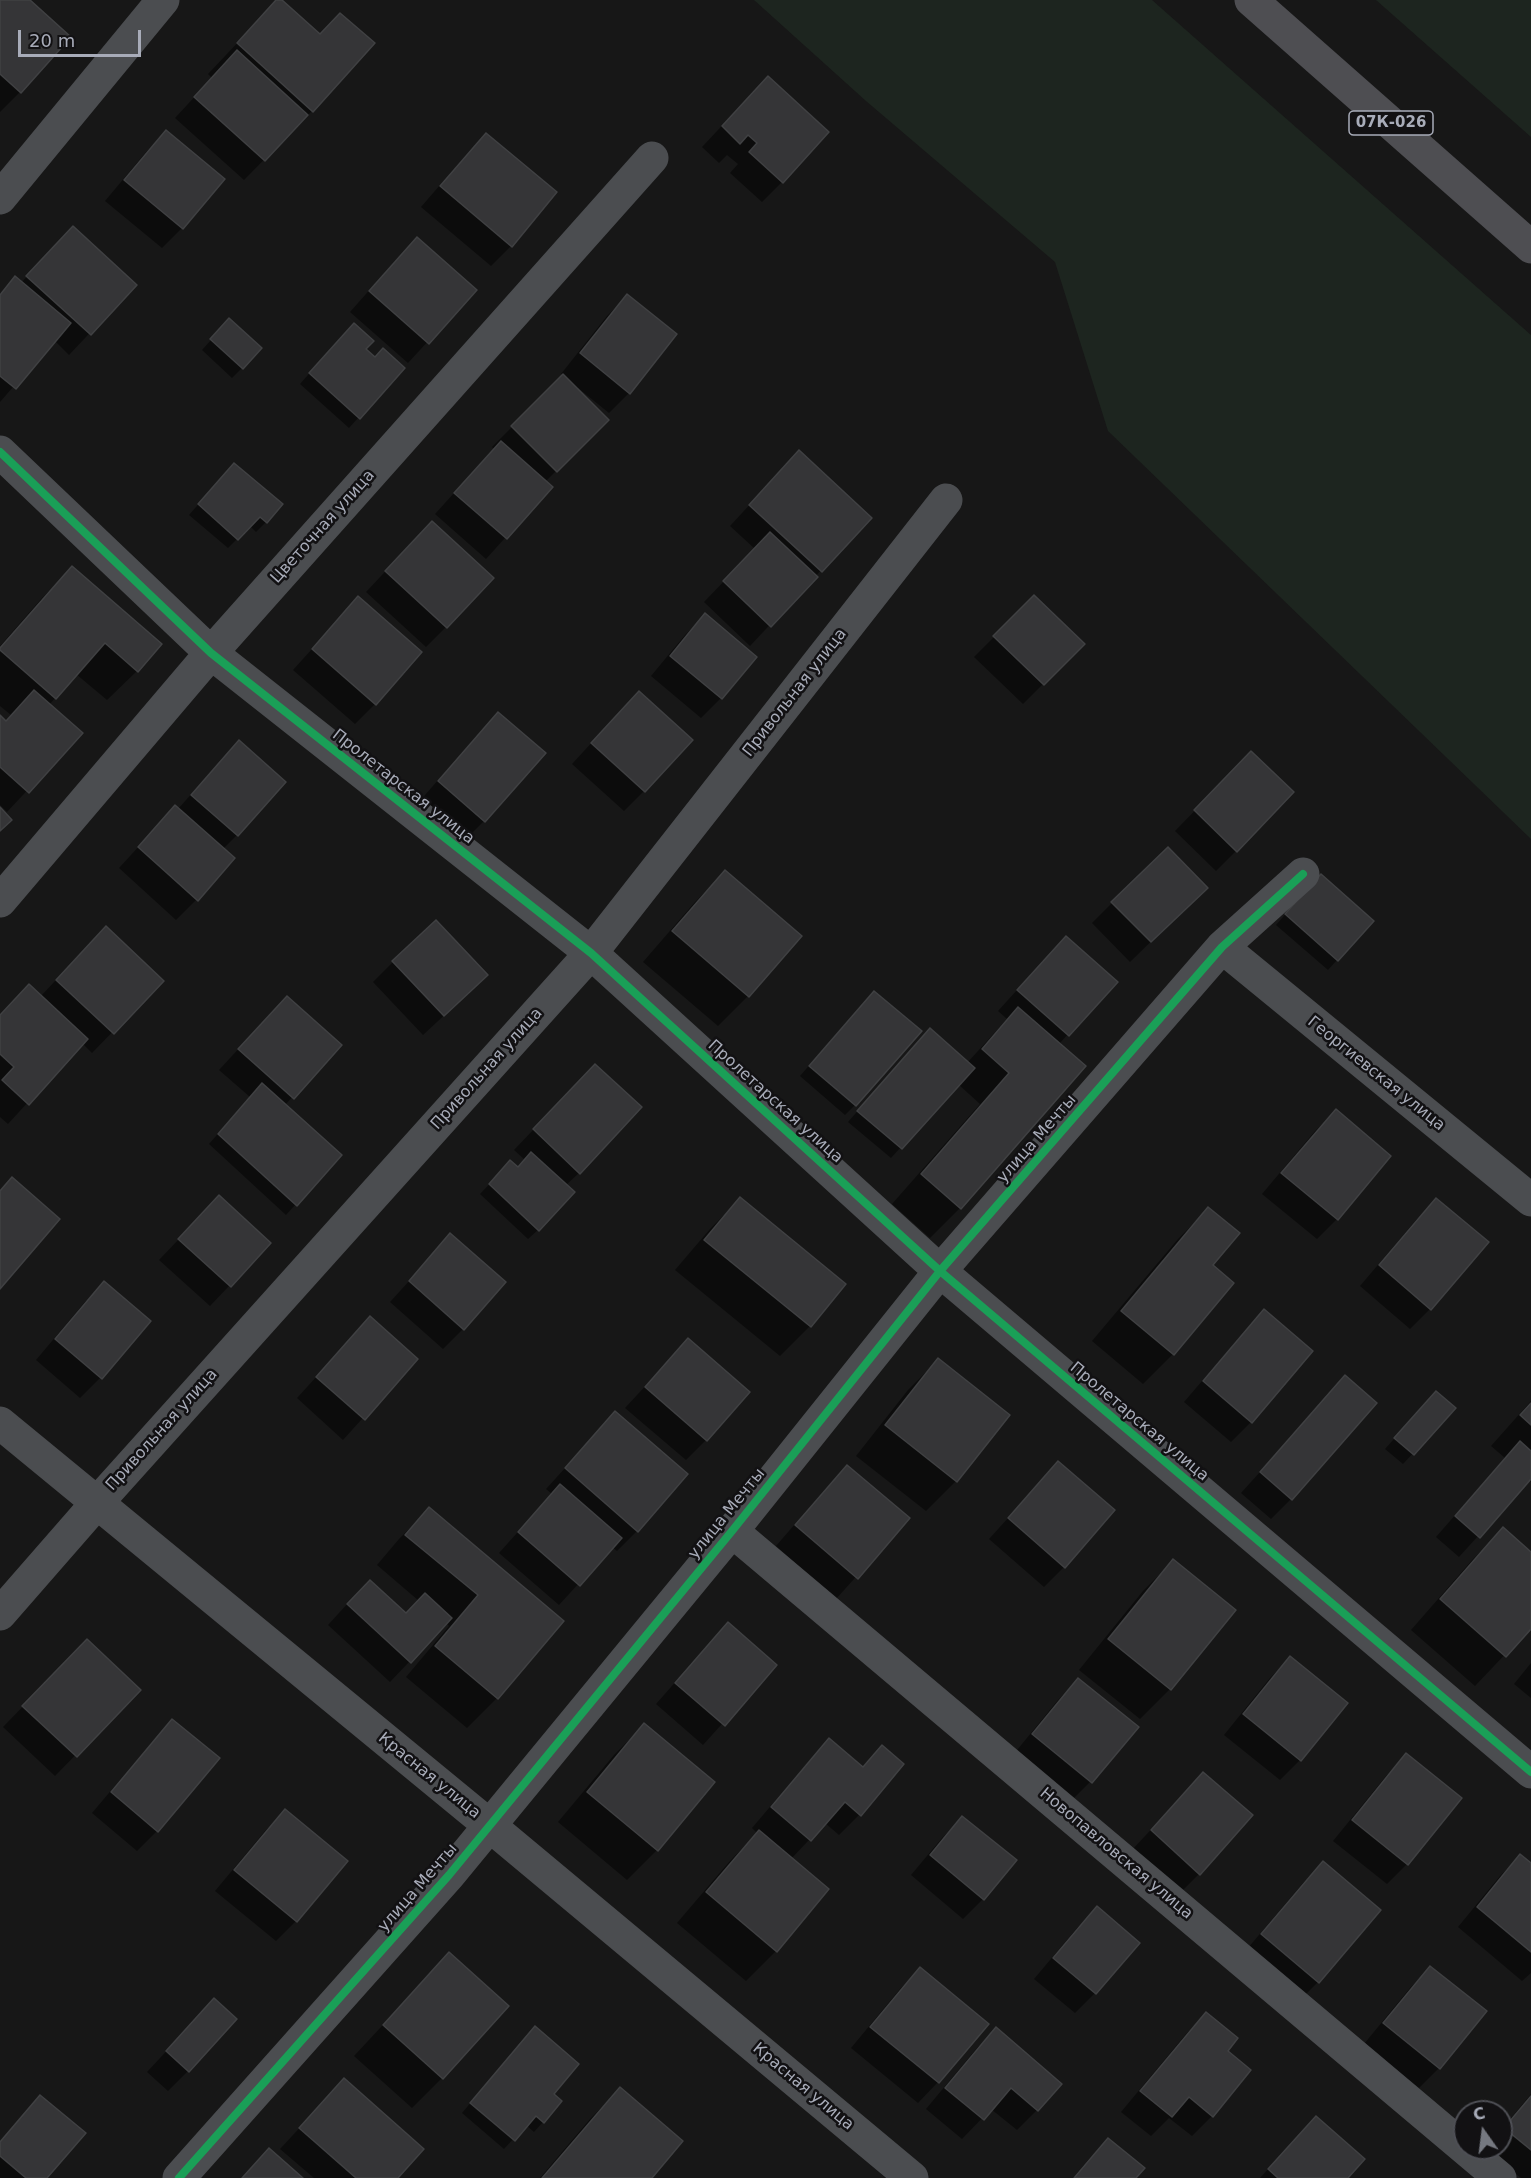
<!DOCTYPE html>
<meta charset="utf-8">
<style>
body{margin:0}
#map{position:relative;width:1531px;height:2178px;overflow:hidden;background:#171717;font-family:"DejaVu Sans",sans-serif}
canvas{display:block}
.north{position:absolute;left:1453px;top:2100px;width:60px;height:60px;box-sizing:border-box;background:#121113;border:2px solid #4e4f55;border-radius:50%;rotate:346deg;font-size:16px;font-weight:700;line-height:24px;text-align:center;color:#a8acb9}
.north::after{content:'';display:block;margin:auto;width:21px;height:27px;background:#757880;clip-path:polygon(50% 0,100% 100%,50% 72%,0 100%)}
.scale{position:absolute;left:18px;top:30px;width:123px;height:27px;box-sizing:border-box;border:3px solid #a8acb9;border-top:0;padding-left:8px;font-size:18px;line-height:21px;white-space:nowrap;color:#a8acb9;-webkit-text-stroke:4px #121113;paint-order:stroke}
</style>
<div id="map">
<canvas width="1531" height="2178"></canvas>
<div class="north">С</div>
<div class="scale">20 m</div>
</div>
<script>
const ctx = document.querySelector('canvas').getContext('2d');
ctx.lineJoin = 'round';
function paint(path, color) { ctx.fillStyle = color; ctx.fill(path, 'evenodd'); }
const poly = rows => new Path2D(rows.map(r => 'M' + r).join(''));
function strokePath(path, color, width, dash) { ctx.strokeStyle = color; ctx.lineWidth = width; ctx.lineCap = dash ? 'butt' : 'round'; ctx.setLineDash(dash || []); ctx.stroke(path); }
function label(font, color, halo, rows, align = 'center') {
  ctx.font = font + ' "DejaVu Sans",sans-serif'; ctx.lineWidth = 5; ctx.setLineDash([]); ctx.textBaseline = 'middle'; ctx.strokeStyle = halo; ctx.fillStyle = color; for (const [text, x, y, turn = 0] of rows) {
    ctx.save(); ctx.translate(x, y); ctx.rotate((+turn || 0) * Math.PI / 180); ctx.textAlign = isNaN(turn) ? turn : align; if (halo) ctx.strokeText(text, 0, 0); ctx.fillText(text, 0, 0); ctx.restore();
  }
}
paint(poly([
 [754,0,1152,0,1531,335,1531,839,1108,431,1055,262,866,101],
 [1376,0,1531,0,1531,137]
]), '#1d251f');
paint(poly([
 [0,0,27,0,20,92,0,112],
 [278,0,280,0,312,111,244,180,175,118,212,78,208,74],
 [748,98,782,182,762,202,730,173,738,164,727,155,719,163,702,147],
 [166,132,182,228,162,248,105,201,146,152],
 [486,135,511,246,491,266,421,207,466,155],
 [53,248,135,285,69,355,54,340,0,402,0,294,16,278,21,283],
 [397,259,475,290,408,363,350,312],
 [627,296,629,393,609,413,578,388,577,390,607,420,545,482,551,487,486,559,435,514,494,449,492,447,563,376,561,374,607,316],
 [220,330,242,368,232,378,202,350],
 [344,334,374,359,403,368,349,428,300,384],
 [779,473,870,518,750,646,704,602,755,549,730,526],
 [225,474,266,522,256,532,250,526,228,548,189,515],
 [412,543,446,627,426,647,366,592],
 [72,568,137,671,107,700,76,674,49,705,81,733,7,812,0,805,0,717,5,722,11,715,0,706,0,646,42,598],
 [1034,597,1083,644,1023,704,974,657],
 [358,598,375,704,355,724,293,670],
 [705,615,721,698,701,718,651,676,685,635],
 [619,713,644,791,624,811,572,764],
 [498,714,484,821,464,841,419,802,478,734],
 [1251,753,1236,851,1216,871,1175,831],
 [219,763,237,835,223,849,196,900,176,920,119,868,175,807,178,809],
 [725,872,800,936,748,996,718,1026,643,962,695,902],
 [1311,885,1337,960,1328,970,1276,925],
 [1206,888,1130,962,1092,923,1112,903],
 [86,948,162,981,92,1053,82,1043,8,1124,0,1117,0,1016,40,997],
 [1046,958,1116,982,1059,1044,1084,1066,960,1208,930,1238,892,1204,980,1104,958,1084,891,1158,848,1122,920,1040,967,1063,1007,1019,998,1011],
 [393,962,466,995,423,1035,373,982],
 [864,1002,855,1105,845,1115,800,1076],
 [267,1018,340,1045,285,1105,340,1155,286,1215,209,1144,250,1097,219,1070],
 [575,1086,579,1173,566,1185,538,1230,528,1239,480,1194,501,1172,517,1169,525,1160,514,1150],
 [1336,1111,1389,1156,1337,1219,1317,1239,1262,1194,1315,1131],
 [219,1197,269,1244,210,1306,159,1260],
 [740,1199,810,1326,780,1356,675,1270,710,1229],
 [1436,1200,1430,1309,1410,1329,1360,1286,1416,1220],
 [1208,1209,1211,1265,1173,1354,1143,1384,1092,1341,1178,1239],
 [451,1235,463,1329,443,1349,390,1302],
 [104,1283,100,1378,80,1398,36,1360,84,1303],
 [1264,1312,1251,1422,1231,1442,1184,1402,1244,1332],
 [370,1318,416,1359,343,1440,297,1398],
 [688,1340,706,1440,686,1460,625,1408],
 [938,1360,1008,1415,956,1481,926,1511,856,1456,908,1390],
 [1346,1377,1291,1499,1271,1519,1241,1493],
 [1531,1401,1531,1482,1529,1480,1459,1557,1436,1537,1505,1458,1491,1446],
 [1426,1403,1454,1409,1403,1464,1385,1449],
 [615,1413,637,1531,617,1551,612,1547,559,1605,499,1553,552,1494,546,1489],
 [1058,1463,1064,1567,1044,1587,989,1539],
 [847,1467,908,1519,836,1599,776,1546,827,1487],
 [429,1509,562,1621,497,1698,467,1728,406,1677,449,1626,446,1623,390,1682,328,1625,349,1602,405,1615,419,1601,377,1565,399,1539],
 [1503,1530,1531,1554,1531,1627,1475,1686,1411,1630,1473,1559],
 [1173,1561,1170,1689,1140,1719,1079,1670,1143,1591],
 [728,1624,775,1665,703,1745,656,1704,708,1645],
 [1290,1658,1300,1760,1280,1780,1224,1735,1270,1678],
 [67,1661,139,1690,55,1776,3,1727],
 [1531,1663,1531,1698,1514,1684],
 [1078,1680,1136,1727,1090,1782,1070,1802,1013,1755,1058,1700],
 [172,1721,157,1831,137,1851,92,1813,152,1742],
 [644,1725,657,1850,627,1880,558,1822,614,1755],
 [829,1740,861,1768,882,1747,859,1815,839,1835,825,1823,791,1859,776,1951,746,1981,677,1923,729,1862,757,1833,752,1828,809,1761],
 [1406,1755,1460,1798,1407,1864,1387,1884,1333,1841,1386,1776],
 [1203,1774,1199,1874,1179,1894,1131,1851],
 [285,1811,296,1921,276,1941,215,1891,265,1831],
 [962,1818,983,1899,963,1919,911,1875,942,1838],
 [1520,1856,1531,1865,1531,1973,1522,1981,1458,1927,1500,1876],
 [1323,1863,1318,1982,1298,2002,1242,1955,1303,1883],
 [1097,1908,1095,1993,1075,2013,1034,1979,1077,1928],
 [449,1954,442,2078,412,2108,354,2056],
 [1430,1968,1439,2068,1419,2088,1364,2044,1410,1988],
 [920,1969,987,2024,938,2082,918,2103,851,2048,900,1989],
 [214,2000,188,2071,168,2091,147,2072],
 [1206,2014,1226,2051,1249,2070,1212,2116,1192,2136,1169,2118,1151,2136,1121,2112,1186,2034],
 [996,2029,1037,2110,1017,2130,991,2109,962,2139,926,2109,976,2049],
 [525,2038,552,2095,543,2122,534,2132,526,2125,504,2149,462,2113],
 [344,2080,396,2178,314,2178,280,2149],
 [620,2089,650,2178,540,2178,590,2119],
 [1531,2094,1531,2178,1521,2178,1485,2149,1501,2148,1501,2130],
 [40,2097,45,2178,0,2178,0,2141],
 [1296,2138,1346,2178,1260,2178],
 [1108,2140,1135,2178,1073,2178,1088,2160]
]), '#0007');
const building = poly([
 [0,0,30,0,71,37,21,93,0,74,0,0],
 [276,0,282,0,320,34,340,13,375,43,313,112,237,43,276,0],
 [237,50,308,115,265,161,194,97,237,50],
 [768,76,829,132,783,183,749,152,757,143,748,135,740,144,722,126,768,76],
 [166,130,225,179,183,229,124,180,166,130],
 [486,133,557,192,512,247,440,186,486,133],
 [73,226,137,285,91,335,26,276,73,226],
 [417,237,477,290,429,344,369,291,417,237],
 [15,276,71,323,16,389,0,376,0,295,15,276],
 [627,294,677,334,630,394,580,353,627,294],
 [229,318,262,348,243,369,210,339,229,318],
 [354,323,374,341,366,349,375,357,383,348,405,368,360,419,309,373,354,323],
 [563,374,609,420,557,472,511,426,563,374],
 [501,441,553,487,507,539,454,493,501,441],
 [799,450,872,518,822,572,749,505,799,450],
 [234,463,283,504,267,523,260,517,238,540,198,504,234,463],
 [432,521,494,578,447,628,385,571,432,521],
 [770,532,818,577,771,627,723,581,770,532],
 [72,566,162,644,138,672,105,643,56,699,0,650,0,648,72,566],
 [1034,595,1085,644,1044,685,993,636,1034,595],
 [358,596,422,652,376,705,312,649,358,596],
 [705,613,757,657,722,699,670,656,705,613],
 [34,690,83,733,29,793,0,767,0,715,6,721,34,690],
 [639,691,693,740,645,792,591,743,639,691],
 [498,712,546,753,485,822,438,781,498,712],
 [239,740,286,782,238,836,191,795,239,740],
 [1251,751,1294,792,1237,852,1194,810,1251,751],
 [175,805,235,858,198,901,138,847,175,805],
 [0,807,12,820,0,831,0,807],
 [1168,847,1208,888,1151,942,1111,902,1168,847],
 [725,870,802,936,749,997,672,931,725,870],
 [1321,874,1374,921,1338,961,1285,914,1321,874],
 [436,920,488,975,444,1016,392,961,436,920],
 [106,926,164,981,114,1034,56,980,106,926],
 [1066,936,1118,982,1069,1036,1017,990,1066,936],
 [29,984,88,1039,29,1105,2,1080,14,1067,0,1054,0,1015,29,984],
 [874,991,922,1031,856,1106,809,1066,874,991],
 [287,996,342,1045,294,1099,238,1049,287,996],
 [1018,1007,1086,1066,961,1209,921,1174,1009,1073,982,1049,1018,1007],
 [930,1028,975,1068,902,1149,857,1111,930,1028],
 [595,1064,642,1107,580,1174,533,1129,595,1064],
 [262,1083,342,1155,297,1206,218,1134,262,1083],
 [1336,1109,1391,1156,1338,1220,1281,1173,1336,1109],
 [531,1152,575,1192,539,1231,489,1184,510,1160,518,1167,531,1152],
 [12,1177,60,1219,0,1289,0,1191,12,1177],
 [219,1195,271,1243,231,1287,178,1239,219,1195],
 [740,1197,846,1284,811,1327,704,1240,740,1197],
 [1436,1198,1489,1242,1431,1310,1379,1265,1436,1198],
 [1208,1207,1240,1233,1213,1265,1234,1283,1174,1355,1121,1311,1208,1207],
 [450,1233,506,1282,464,1330,409,1281,450,1233],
 [104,1281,151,1321,102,1379,55,1339,104,1281],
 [1264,1309,1313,1351,1252,1423,1203,1381,1264,1309],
 [370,1316,418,1359,365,1420,316,1377,370,1316],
 [688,1338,750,1392,707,1441,645,1387,688,1338],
 [938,1358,1010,1415,957,1482,885,1425,938,1358],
 [1345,1375,1377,1403,1292,1500,1260,1472,1345,1375],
 [1436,1391,1456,1408,1414,1455,1394,1438,1436,1391],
 [1531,1403,1531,1425,1520,1415,1531,1403],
 [615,1411,688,1474,638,1532,565,1468,615,1411],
 [1520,1441,1531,1451,1531,1479,1480,1538,1455,1516,1520,1441],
 [1058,1461,1115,1510,1065,1568,1008,1518,1058,1461],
 [847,1465,910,1518,858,1579,795,1525,847,1465],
 [560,1484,622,1538,580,1586,518,1532,560,1484],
 [429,1507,564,1621,498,1699,435,1646,478,1595,405,1535,429,1507],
 [1503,1527,1531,1552,1531,1629,1506,1657,1440,1599,1503,1527],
 [1173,1559,1236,1610,1171,1690,1108,1639,1173,1559],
 [370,1580,406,1613,425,1593,452,1618,411,1663,347,1604,370,1580],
 [728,1622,777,1665,725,1726,675,1683,728,1622],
 [87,1639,141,1690,77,1757,22,1706,87,1639],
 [1290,1656,1348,1703,1301,1761,1243,1714,1290,1656],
 [1078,1678,1139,1727,1092,1783,1032,1734,1078,1678],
 [172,1719,220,1758,158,1832,111,1792,172,1719],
 [644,1723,715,1782,658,1851,587,1792,644,1723],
 [829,1738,863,1767,882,1745,904,1764,861,1816,845,1802,811,1841,771,1807,829,1738],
 [1406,1753,1462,1798,1408,1865,1352,1820,1406,1753],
 [1203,1772,1253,1815,1200,1875,1151,1830,1203,1772],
 [285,1809,348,1861,297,1922,234,1870,285,1809],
 [962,1816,1017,1860,984,1900,930,1855,962,1816],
 [759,1830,829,1889,777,1952,706,1892,759,1830],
 [1520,1854,1531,1863,1531,1952,1477,1907,1520,1854],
 [1323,1861,1381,1910,1319,1983,1261,1934,1323,1861],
 [1097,1906,1140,1943,1096,1994,1053,1958,1097,1906],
 [449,1952,509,2006,443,2079,383,2025,449,1952],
 [1430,1966,1487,2011,1440,2069,1383,2023,1430,1966],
 [920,1967,989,2024,939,2083,870,2027,920,1967],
 [214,1998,237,2019,189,2072,166,2051,214,1998],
 [1206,2012,1238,2038,1228,2051,1251,2070,1213,2117,1189,2097,1172,2117,1140,2091,1206,2012],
 [535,2026,579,2064,554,2094,562,2101,544,2123,536,2116,515,2141,470,2103,535,2026],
 [996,2027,1062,2084,1038,2111,1011,2088,984,2120,945,2088,996,2027],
 [344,2078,424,2149,398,2178,356,2178,299,2128,344,2078],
 [620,2087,683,2141,652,2178,542,2178,620,2087],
 [40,2095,86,2133,47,2178,26,2178,0,2156,0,2142,40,2095],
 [1531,2096,1531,2150,1504,2128,1531,2096],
 [1316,2116,1365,2159,1348,2178,1278,2178,1268,2169,1316,2116],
 [1108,2138,1145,2168,1136,2178,1074,2178,1108,2138],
 [269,2148,303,2178,242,2178,269,2148]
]);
paint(building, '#353537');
strokePath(building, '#404143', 1.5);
strokePath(poly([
 [0,198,163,0],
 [0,452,211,653,591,953,940,1271,1531,1772],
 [0,901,211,653,652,158],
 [1222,947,1531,1200],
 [0,1423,489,1825,912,2178],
 [732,1531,1500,2178],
 [0,1614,96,1504,591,953,946,500],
 [179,2178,449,1875,732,1531,940,1271,1222,947,1303,874]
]), '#4b4d50', 33);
strokePath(poly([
 [1251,0,1531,247]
]), '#4e4e52', 33);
strokePath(poly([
 [0,452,211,653,591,953,940,1271,1531,1772],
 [179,2178,449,1875,732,1531,940,1271,1222,947,1303,874]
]), '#1a9f57', 8);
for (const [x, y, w] of [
 [1391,123,84]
]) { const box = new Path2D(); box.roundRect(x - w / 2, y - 12, w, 24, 4.5); ctx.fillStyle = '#121113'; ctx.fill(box); strokePath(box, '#a8acb9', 1.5); }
label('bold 15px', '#a8acb9', null, [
 ["07К-026",1391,123]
]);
label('16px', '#a8acb9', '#121113', [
 ["Цветочная улица",323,527,-48],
 ["Привольная улица",795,693,-52],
 ["Пролетарская улица",403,787,38],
 ["Привольная улица",487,1069,-48],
 ["Георгиевская улица",1376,1074,39],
 ["Пролетарская улица",775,1102,42],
 ["улица Мечты",1037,1139,-49],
 ["Пролетарская улица",1139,1422,40],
 ["Привольная улица",162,1430,-48],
 ["улица Мечты",727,1514,-51],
 ["Красная улица",429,1776,39],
 ["Новопавловская улица",1116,1854,40],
 ["улица Мечты",418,1888,-49],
 ["Красная улица",803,2087,40]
]);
</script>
